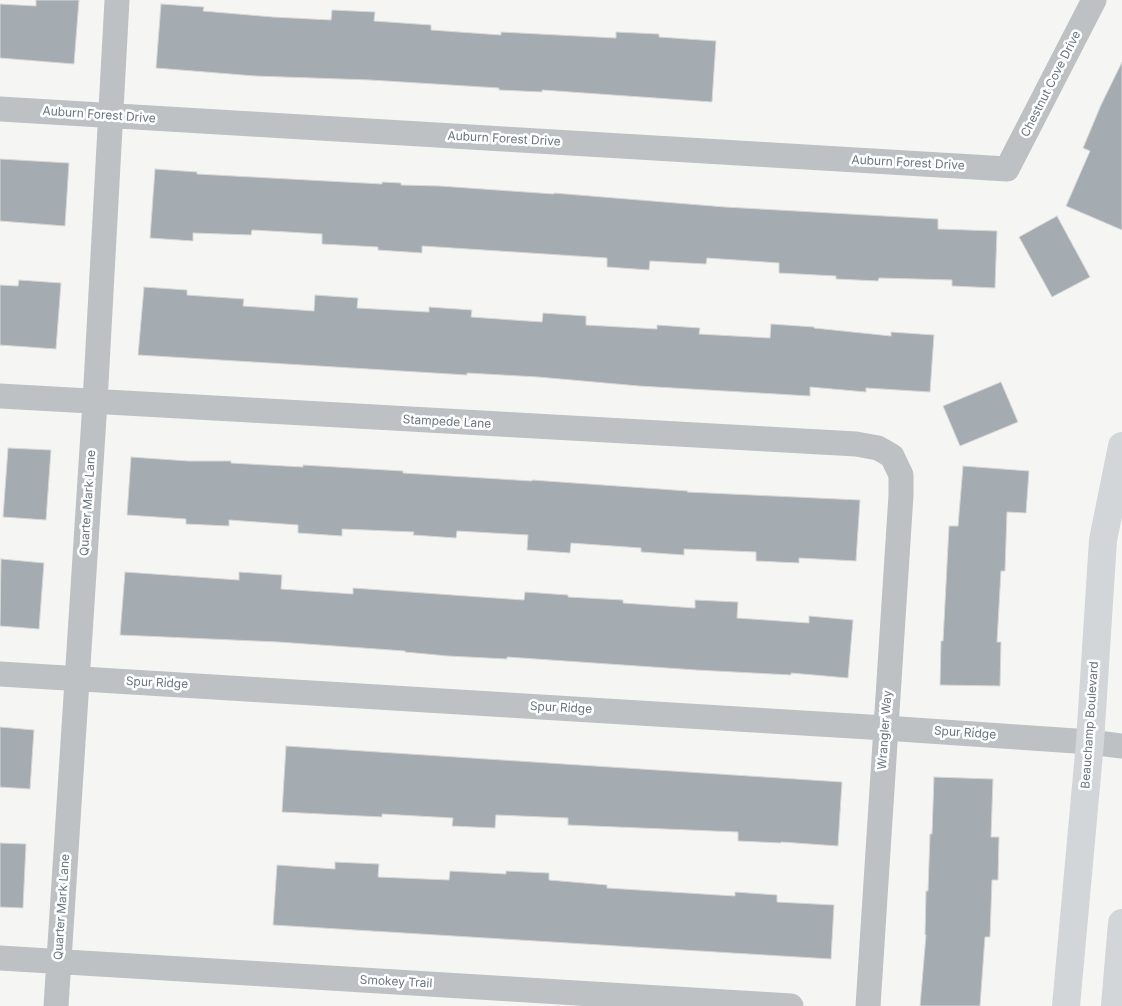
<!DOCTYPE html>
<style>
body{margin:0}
canvas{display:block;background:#f5f5f3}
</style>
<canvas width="1122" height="1006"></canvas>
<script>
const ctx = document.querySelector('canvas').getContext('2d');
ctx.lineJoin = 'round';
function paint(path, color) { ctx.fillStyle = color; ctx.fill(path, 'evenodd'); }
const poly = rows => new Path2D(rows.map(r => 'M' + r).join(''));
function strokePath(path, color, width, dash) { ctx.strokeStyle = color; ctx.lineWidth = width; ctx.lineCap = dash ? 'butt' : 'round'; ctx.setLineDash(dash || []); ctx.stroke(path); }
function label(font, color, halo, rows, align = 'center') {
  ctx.font = font + ' Inter,sans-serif'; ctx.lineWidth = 5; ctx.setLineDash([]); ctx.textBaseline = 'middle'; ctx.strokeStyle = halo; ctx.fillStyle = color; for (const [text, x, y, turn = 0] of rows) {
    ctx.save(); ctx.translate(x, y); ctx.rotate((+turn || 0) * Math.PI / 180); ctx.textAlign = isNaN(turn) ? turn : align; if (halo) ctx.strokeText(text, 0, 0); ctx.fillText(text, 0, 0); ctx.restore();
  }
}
const building = poly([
 [36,0,79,0,74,64,0,58,0,4,36,6,36,0],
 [161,4,204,7,203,11,273,17,331,20,332,10,375,12,374,21,431,25,431,30,501,35,501,32,616,38,616,32,659,34,659,37,716,41,712,102,542,90,542,92,499,90,499,88,370,80,255,76,156,68,161,4],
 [1122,62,1122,230,1066,206,1090,151,1083,148,1101,105,1122,62],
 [0,159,69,163,65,226,0,221,0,159],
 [155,169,197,172,197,174,382,184,382,182,401,183,401,185,440,186,554,194,554,193,725,207,938,219,938,229,997,231,995,288,952,286,952,280,879,278,878,281,836,279,836,276,779,273,779,263,707,258,706,264,650,261,649,270,607,267,607,258,422,246,422,253,378,250,378,247,322,244,322,234,252,230,251,235,193,233,193,241,150,238,155,169],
 [1057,216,1090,277,1052,297,1019,237,1057,216],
 [19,280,61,283,56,349,0,345,0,285,18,286,19,280],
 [144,287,187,290,187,295,244,299,243,306,314,311,315,295,358,298,357,308,429,312,429,307,472,310,471,317,542,322,543,313,586,316,586,325,657,329,657,325,700,328,699,334,770,338,771,324,814,327,814,328,891,336,891,332,934,335,930,392,866,388,866,392,810,387,810,396,639,386,538,377,467,373,467,375,138,355,144,287],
 [1001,382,1018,422,960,446,943,406,1001,382],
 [8,448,51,450,46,520,3,517,8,448],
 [131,457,188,461,231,461,231,463,303,467,303,465,403,471,403,473,532,481,532,480,688,491,687,492,860,500,856,561,799,558,799,563,756,561,756,552,684,549,684,555,641,552,641,548,571,543,570,553,527,550,528,535,457,531,456,538,413,535,414,532,342,529,342,536,298,533,298,525,229,520,229,526,186,524,186,519,127,515,131,457],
 [963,466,1029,471,1026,513,1007,512,1005,571,1001,571,997,642,1001,642,1000,686,940,685,941,641,943,641,949,526,958,526,963,466],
 [1,559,44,563,39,629,0,626,1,559],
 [125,572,239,580,239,572,282,575,281,589,353,594,353,588,524,600,525,592,568,595,568,597,623,600,623,603,695,608,695,600,738,602,737,618,809,623,809,616,853,620,848,678,791,673,791,675,696,670,507,657,507,659,448,656,405,652,405,651,278,642,120,635,125,572],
 [0,727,34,730,30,789,0,787,0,727],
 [286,746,842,782,838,846,781,842,781,843,738,841,738,832,568,825,568,818,496,815,495,828,452,826,453,818,382,814,382,817,282,812,286,746],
 [934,777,993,779,991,837,999,837,998,880,992,880,990,937,985,937,980,1006,920,1006,926,935,925,935,926,891,928,891,930,834,932,834,934,777],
 [0,843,26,844,23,908,0,907,0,843],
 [335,862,379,864,378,877,449,880,450,871,506,874,506,871,549,873,549,880,607,885,607,888,735,896,735,892,777,895,777,902,834,905,831,959,273,925,277,865,335,869,335,862]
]);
paint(building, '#a5acb1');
strokePath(building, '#d7d7d5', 1);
strokePath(poly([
 [0,109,1007,169,1094,0],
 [0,396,856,444,878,448,892,456,901,475,901,495,868,1006],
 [0,674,885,728,1090,742,1122,746],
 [0,958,791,1006],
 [56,1006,95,402,117,0]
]), '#bdc1c4', 25);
strokePath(poly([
 [1066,1006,1090,742,1103,540,1122,446],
 [1115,1006,1122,923]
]), '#d2d6d9', 28);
label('12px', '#687680', '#fff', [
 ["Chestnut Cove Drive",1051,84,-63],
 ["Auburn Forest Drive",99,115,4],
 ["Auburn Forest Drive",504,139,3],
 ["Auburn Forest Drive",908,163,3],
 ["Stampede Lane",447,422,3],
 ["Quarter Mark Lane",88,503,-86],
 ["Spur Ridge",157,683,3],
 ["Spur Ridge",561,708,3],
 ["Beauchamp Boulevard",1090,725,-86],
 ["Wrangler Way",885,730,-86],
 ["Spur Ridge",965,733,4],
 ["Quarter Mark Lane",62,907,-86],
 ["Smokey Trail",396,982,3]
]);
</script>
